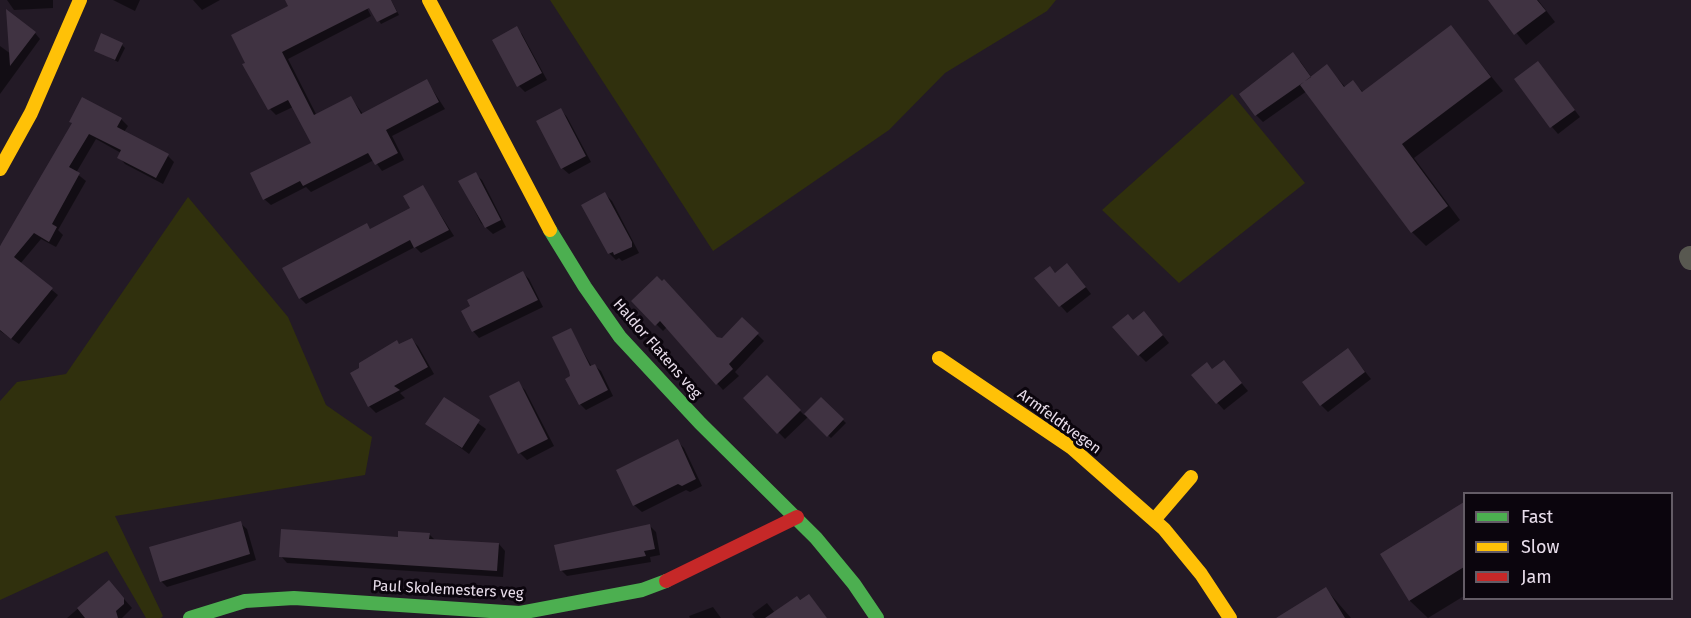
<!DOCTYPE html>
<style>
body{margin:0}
#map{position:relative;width:1691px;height:618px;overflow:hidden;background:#231a26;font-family:"Fira Sans",sans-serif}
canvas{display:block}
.legend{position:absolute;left:1463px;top:492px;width:210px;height:108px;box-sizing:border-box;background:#0b050d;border:2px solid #645c66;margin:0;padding:8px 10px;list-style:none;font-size:18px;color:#e9deeb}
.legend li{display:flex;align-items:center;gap:12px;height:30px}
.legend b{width:30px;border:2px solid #645c66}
</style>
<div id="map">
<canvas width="1691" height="618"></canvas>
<ul class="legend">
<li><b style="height:8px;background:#4caf50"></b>Fast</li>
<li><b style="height:8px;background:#ffc107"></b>Slow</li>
<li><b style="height:8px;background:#c62828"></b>Jam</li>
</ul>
</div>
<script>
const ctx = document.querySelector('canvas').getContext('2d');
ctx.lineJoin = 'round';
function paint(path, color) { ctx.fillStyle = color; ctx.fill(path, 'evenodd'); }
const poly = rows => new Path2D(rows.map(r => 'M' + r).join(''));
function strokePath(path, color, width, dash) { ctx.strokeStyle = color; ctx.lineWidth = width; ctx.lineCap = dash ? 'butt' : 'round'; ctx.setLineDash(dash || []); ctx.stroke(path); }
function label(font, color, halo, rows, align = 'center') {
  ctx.font = font + ' "Fira Sans",sans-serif'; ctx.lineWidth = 6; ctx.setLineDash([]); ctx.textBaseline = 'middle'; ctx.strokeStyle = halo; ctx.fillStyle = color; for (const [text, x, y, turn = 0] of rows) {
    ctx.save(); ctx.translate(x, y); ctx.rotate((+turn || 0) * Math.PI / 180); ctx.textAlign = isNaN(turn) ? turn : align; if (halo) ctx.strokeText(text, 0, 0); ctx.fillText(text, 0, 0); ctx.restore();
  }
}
paint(poly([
 [550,0,1056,0,1047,11,945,73,889,130,713,251],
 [1232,94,1305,183,1179,283,1102,210],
 [188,197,288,317,326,405,372,437,365,475,115,516,163,616,161,618,146,618,107,551,0,600,0,401,17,382,66,374]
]), '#30300d');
paint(poly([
 [7,0,53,0,53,8,14,10],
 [113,0,140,0,135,11],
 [193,0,220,0,202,10],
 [295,0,363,0,371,16,288,59,317,116,351,98,363,114,427,81,445,109,392,136,404,160,382,171,374,160,311,192,306,187,271,205,264,199,313,144,293,107,276,115,270,109,290,7],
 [367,0,391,0,399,15,381,24],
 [1490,0,1538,0,1555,22,1526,45],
 [1451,27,1503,91,1414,158,1460,220,1426,246,1412,232,1307,91,1263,122,1256,115,1300,61,1312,78,1327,66,1346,88,1353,82,1364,93],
 [516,28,522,34,547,80,525,92,519,86],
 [35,33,40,39,0,94,0,46,11,54],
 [122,45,125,48,118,62,95,50],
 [1544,70,1580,117,1558,134,1552,127],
 [83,99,121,119,128,126,124,132,168,156,174,162,163,184,125,164,119,157,121,153,96,139,76,173,86,181,58,230,63,235,56,247,41,239,20,264,58,295,19,344,0,331,0,245,2,246,73,123],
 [561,110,567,117,591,162,569,174,562,168],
 [475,174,482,180,506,227,493,234,481,223,460,182],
 [423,187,454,236,421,253,415,247,306,304,300,298,366,225,371,230,412,209],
 [605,194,612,201,638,251,639,253,622,261,619,258,616,260,609,253],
 [1050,268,1056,274,1074,272,1091,294,1067,313,1036,278],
 [523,273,529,279,543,307,479,338,473,331],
 [633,301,722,339,742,319,764,341,735,372,739,376,723,390,667,327,663,331],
 [1151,320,1169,343,1146,362,1139,355,1134,322],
 [570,329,592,367,595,366,601,371,613,396,586,410,580,404,573,377],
 [411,339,418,346,434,374,400,393,405,398,376,413,369,406,361,369,397,342,400,345],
 [1348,350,1371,379,1328,412,1321,405],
 [1230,369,1248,391,1224,410,1193,376],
 [767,377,804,415,821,399,846,423,831,438,808,417,785,439,745,398],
 [518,383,525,390,554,446,527,460,520,453],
 [444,399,486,429,469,454,427,423],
 [677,441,684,448,702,486,690,492,686,490,642,512,634,505],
 [1461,507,1464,510,1464,596,1428,618,1410,601,1382,555],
 [240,523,247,529,256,560,167,587,161,581],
 [650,526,656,532,660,555,650,557,651,562,567,576,561,570],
 [429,534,436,541,499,544,505,551,503,577,287,563,281,556],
 [109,582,132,608,122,618,67,618],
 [1326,589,1351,618,1282,618],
 [809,595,827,618,755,618,752,614,767,603,775,613],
 [713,607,721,618,690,618,689,616]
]), '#0007');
paint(poly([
 [285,0,391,0,397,12,377,22,369,8,282,52,314,115,351,96,361,114,427,79,439,102,386,130,398,153,375,165,368,153,303,186,300,181,263,200,250,173,311,143,288,100,268,110,242,64,245,63,231,35,288,6],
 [1488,0,1537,0,1546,11,1514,35],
 [6,9,36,32,10,66],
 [1451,25,1491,77,1402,144,1448,206,1411,233,1300,85,1327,64,1344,87,1353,80,1362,92],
 [517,26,542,73,517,87,492,40],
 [101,33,123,43,115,60,94,51],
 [1293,52,1311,77,1255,116,1239,94],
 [1538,61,1575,110,1550,128,1514,79],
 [82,97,122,118,117,127,169,154,156,178,117,158,121,150,89,134,69,167,80,173,52,224,57,227,49,242,34,233,14,257,53,288,11,339,0,330,0,246,72,123,69,122],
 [561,108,586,156,561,169,536,121],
 [476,172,501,220,485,228,458,181],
 [423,185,449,230,414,248,410,240,299,299,282,268,367,223,370,229,410,208,403,196],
 [605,192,632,242,632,247,614,255,613,252,608,254,581,205],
 [1067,263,1086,287,1059,307,1034,278,1050,266,1055,273],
 [523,271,538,300,472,332,461,311,470,306,467,300],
 [657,276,662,281,664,279,717,337,722,338,742,317,759,333,729,364,733,369,716,385,660,321,655,326,631,301],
 [1144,311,1163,335,1138,356,1112,327,1128,314,1133,320],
 [571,328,590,366,595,364,608,390,579,405,565,379,570,376,569,371,552,337],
 [412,338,428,367,394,386,400,390,368,407,350,373,359,368,359,363,397,340,399,344],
 [1348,348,1365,372,1320,406,1302,382],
 [1224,360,1242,383,1216,404,1191,375,1207,362,1212,369],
 [767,375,801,410,777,434,743,398],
 [519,381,548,439,518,454,489,396],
 [444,397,480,420,462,448,425,424],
 [821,397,844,419,827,437,804,414],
 [678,439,696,479,682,486,678,484,633,506,616,470],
 [1464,502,1464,567,1409,601,1380,554],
 [241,521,250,554,160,582,149,547],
 [650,524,655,549,644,551,646,556,560,571,554,545],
 [281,529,398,537,398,531,430,533,429,539,499,543,497,571,279,557],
 [109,580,124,598,124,604,116,611,118,618,85,618,77,608],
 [1326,587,1345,618,1276,618],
 [809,594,827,618,765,618,797,596,800,600]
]), '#403342');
strokePath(poly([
 [1690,257,1691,259]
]), '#585850', 22);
strokePath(poly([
 [550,230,585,287,620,337,700,423,816,538,854,584,877,618],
 [190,618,245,601,294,598,520,613,642,590,666,581]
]), '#4caf50', 14);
strokePath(poly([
 [429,0,550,230],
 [0,169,31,113,80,0],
 [939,358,1072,448,1164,529,1201,574,1230,618],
 [1154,520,1191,477]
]), '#ffc107', 14);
strokePath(poly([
 [666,581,797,517]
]), '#c62828', 14);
label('15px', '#e9deeb', '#0b050d', [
 ["Haldor Flatens veg",657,349,49],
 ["Armfeldtvegen",1059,422,36],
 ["Paul Skolemesters veg",448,590,3]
]);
</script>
